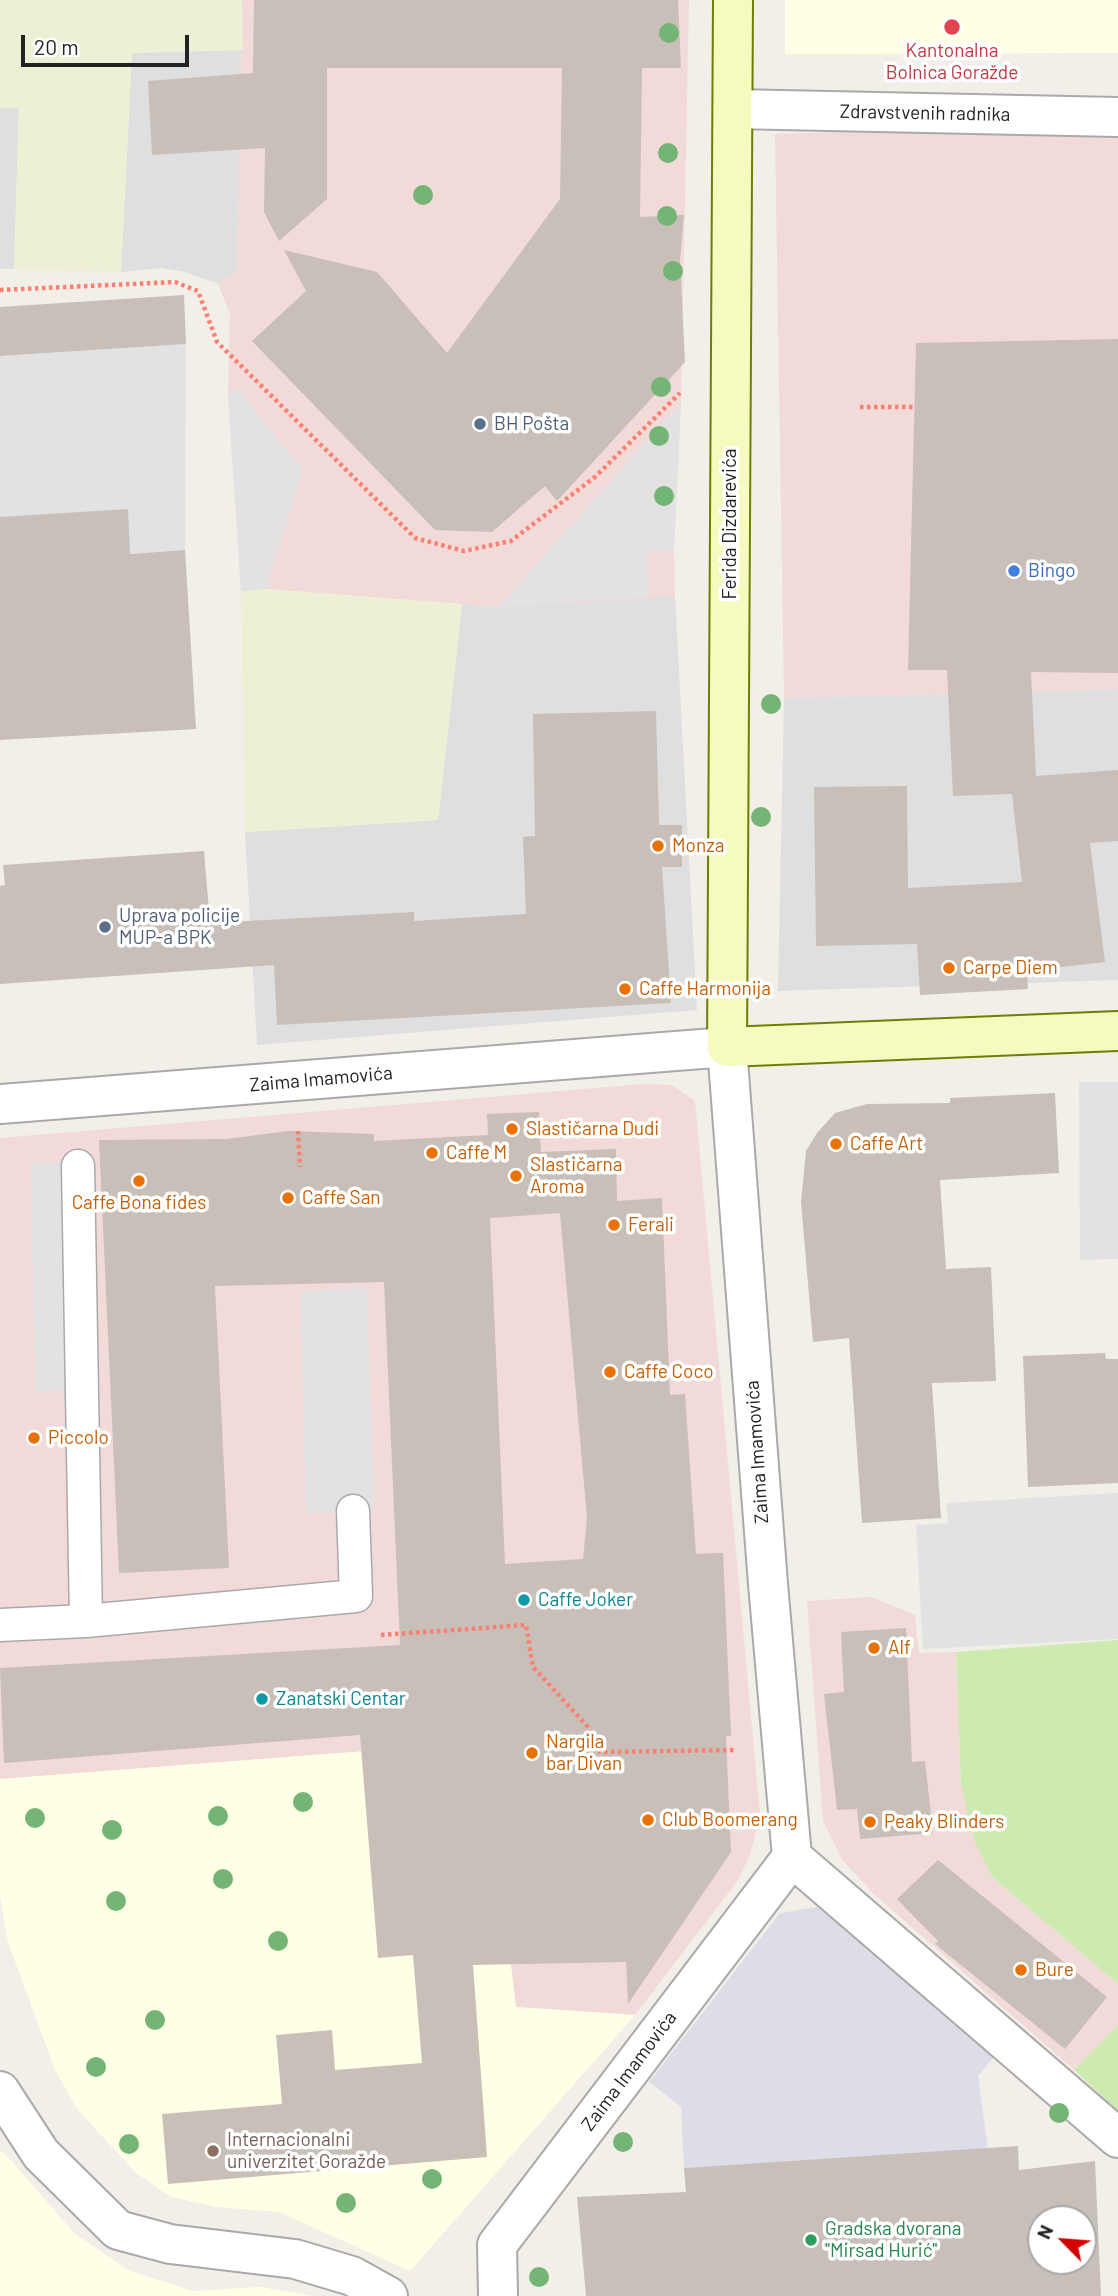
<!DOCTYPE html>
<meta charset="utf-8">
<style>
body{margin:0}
#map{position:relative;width:1118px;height:2296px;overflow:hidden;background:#f2efe9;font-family:Barlow,sans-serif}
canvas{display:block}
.north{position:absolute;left:1027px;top:2205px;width:70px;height:70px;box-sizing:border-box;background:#fff;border:2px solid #a7a7a7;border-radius:50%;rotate:295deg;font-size:19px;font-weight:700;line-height:28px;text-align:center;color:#222}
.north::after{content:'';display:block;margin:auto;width:24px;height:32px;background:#d40000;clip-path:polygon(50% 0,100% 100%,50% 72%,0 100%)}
.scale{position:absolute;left:21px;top:35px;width:168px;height:32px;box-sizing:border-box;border:4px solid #222;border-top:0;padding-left:9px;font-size:21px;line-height:24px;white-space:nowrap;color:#222;-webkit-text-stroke:5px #fff;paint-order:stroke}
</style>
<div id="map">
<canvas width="1118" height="2296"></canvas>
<div class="north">N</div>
<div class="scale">20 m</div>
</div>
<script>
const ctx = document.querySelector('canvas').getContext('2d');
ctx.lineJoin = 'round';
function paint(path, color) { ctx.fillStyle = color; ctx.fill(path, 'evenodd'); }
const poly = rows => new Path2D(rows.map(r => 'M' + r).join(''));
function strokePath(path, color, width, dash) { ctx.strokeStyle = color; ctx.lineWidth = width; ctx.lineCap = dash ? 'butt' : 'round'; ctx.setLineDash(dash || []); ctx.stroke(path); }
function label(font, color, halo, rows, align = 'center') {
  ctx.font = font + ' Barlow,sans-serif'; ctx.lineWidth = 7; ctx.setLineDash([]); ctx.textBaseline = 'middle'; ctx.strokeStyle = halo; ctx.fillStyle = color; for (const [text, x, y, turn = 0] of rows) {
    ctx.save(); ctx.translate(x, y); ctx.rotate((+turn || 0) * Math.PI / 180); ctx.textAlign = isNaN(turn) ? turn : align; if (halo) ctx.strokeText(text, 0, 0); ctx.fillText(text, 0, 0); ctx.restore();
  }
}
paint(poly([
 [243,50,237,271,218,284,185,272,161,268,121,272,132,53],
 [0,108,19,108,14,269,0,269],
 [648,596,675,596,697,1010,257,1045,245,832,438,820,462,604,498,607],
 [1118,689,1118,980,778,991,784,698]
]), '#e0dfdf');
paint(poly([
 [242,0,689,0,681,402,674,550,675,596,498,607,266,589,241,591,228,395,230,314,218,284,237,271],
 [1118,124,1118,689,784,698,775,134],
 [643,1084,672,1085,695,1101,760,1815,751,1852,739,1879,635,2015,516,2007,483,1742,0,1779,0,1138],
 [871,1597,915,1615,919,1653,956,1652,961,1785,992,1877,1118,1984,1118,2025,1074,2070,874,1894,843,1861,823,1821,807,1601]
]), '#f2dad9');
paint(poly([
 [785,0,1118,0,1118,53,785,54],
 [484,1742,516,2007,635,2015,410,2271,279,2212,217,2207,171,2197,136,2173,78,2110,55,2070,8,1942,0,1895,0,1779],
 [0,2151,10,2159,75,2234,130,2271,193,2291,260,2287,313,2296,0,2296]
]), '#ffffe5');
paint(poly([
 [0,0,242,0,243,50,132,53,121,272,14,269,19,108,0,108],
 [266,589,462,604,438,820,245,832,241,591]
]), '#eef0d5');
paint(poly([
 [1118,1640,1118,1984,992,1877,974,1840,961,1785,956,1652],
 [1118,2025,1118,2111,1074,2070]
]), '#cdebb0');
paint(poly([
 [186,344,185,550,0,562,0,356],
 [237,388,303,470,266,589,241,591,228,395],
 [681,402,674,550,647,552,648,596,498,607],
 [1079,1082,1118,1082,1118,1259,1080,1260],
 [71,1162,76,1390,35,1392,31,1163],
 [367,1288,374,1511,306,1513,300,1291],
 [1118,1493,1118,1639,923,1649,916,1525,948,1523,946,1503]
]), '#e2e2e2');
paint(poly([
 [817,1907,834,1915,998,2052,978,2076,988,2149,684,2168,681,2107,649,2082,780,1913]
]), '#dddde8');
paint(poly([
 [254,0,678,0,681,68,642,68,640,217,684,215,680,260,685,362,557,501,545,486,492,532,435,530,252,341,306,291,284,250,377,272,447,353,560,199,562,68,327,68,327,199,279,241,264,212,265,148,152,155,148,81,253,73],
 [184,295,186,344,0,356,0,307],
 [1118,339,1118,673,1031,672,1036,776,1118,770,1118,841,1090,843,1105,962,1027,971,1028,989,920,995,917,944,816,946,814,787,907,786,908,888,1022,882,1012,794,953,796,947,670,908,670,916,343],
 [128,509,130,554,185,550,196,729,0,740,0,517],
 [656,711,659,825,682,825,682,867,662,867,671,1003,277,1025,274,965,0,984,0,886,5,885,3,865,204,851,210,923,414,912,414,921,526,914,523,837,535,836,533,714],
 [1055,1093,1059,1173,940,1180,946,1269,991,1267,996,1381,932,1383,941,1518,862,1523,849,1338,813,1342,801,1202,806,1151,817,1133,835,1113,867,1104,950,1103,950,1098],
 [539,1112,541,1152,616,1149,617,1201,662,1198,670,1395,685,1394,696,1554,723,1553,731,1736,726,1736,731,1852,628,2004,626,1962,473,1965,487,2157,168,2184,162,2114,282,2104,276,2035,332,2030,335,2070,422,2063,413,1955,378,1958,360,1735,4,1763,0,1668,400,1645,384,1282,215,1286,229,1568,119,1573,99,1140,227,1139,288,1131,374,1134,374,1141,488,1135,487,1114],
 [560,1213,587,1518,583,1559,505,1564,490,1218],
 [1105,1353,1106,1359,1118,1359,1118,1483,1028,1487,1023,1356],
 [906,1628,912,1762,925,1761,933,1833,860,1839,857,1809,837,1810,824,1694,844,1692,841,1632],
 [938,1860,1107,1997,1065,2049,935,1944,938,1941,897,1899],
 [1018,2146,1019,2170,1095,2161,1101,2296,586,2296,577,2197,686,2192,684,2168],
 [1041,2219,1083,2219,1083,2261,1041,2261]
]), '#c7bfb8');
const lane = poly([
 [78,1166,86,1621],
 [0,1625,86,1621,356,1596,353,1511]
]);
const street = poly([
 [733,109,1118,117],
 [0,1104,727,1047,768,1584,792,1857],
 [0,2091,41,2154,118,2230,170,2244,295,2259,352,2276,388,2296],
 [498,2296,497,2245,792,1857,1118,2138]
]);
const secondary = poly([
 [733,0,727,1047,1118,1031]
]);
strokePath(lane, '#a9a9a9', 35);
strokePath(street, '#a9a9a9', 42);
strokePath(secondary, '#707d05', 42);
strokePath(poly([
 [0,290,175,282,198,291,217,342,415,538,464,551,511,541,595,477,680,393],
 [860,407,914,407],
 [298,1131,300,1167],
 [381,1635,526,1625,533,1667,588,1727,600,1752,735,1750]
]), '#fa8072', 4.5, [3.5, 3.5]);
strokePath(lane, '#fff', 32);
strokePath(street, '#fff', 38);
strokePath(secondary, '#f7fabf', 38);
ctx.fillStyle = '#74b475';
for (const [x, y] of [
 [669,33],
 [668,153],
 [423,195],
 [667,216],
 [673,271],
 [661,387],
 [659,436],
 [664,496],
 [771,704],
 [761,817],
 [303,1802],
 [218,1816],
 [35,1818],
 [112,1830],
 [223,1879],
 [116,1901],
 [278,1941],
 [155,2020],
 [96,2067],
 [1059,2113],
 [623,2142],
 [129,2144],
 [432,2179],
 [346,2203],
 [539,2277]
]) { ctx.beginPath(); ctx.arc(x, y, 10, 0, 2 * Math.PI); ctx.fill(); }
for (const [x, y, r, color] of [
 [952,27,9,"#e0444e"],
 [480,424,7,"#5c6f8a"],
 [1014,571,7,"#3f7fe0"],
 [658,846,7,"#e8710a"],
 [105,927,7,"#5c6f8a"],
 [949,968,7,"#e8710a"],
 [625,989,7,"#e8710a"],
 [512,1129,7,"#e8710a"],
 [836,1144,7,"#e8710a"],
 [432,1153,7,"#e8710a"],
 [516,1176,7,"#e8710a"],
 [139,1181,7,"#e8710a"],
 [288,1198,7,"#e8710a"],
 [614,1225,7,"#e8710a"],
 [610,1372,7,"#e8710a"],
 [34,1438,7,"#e8710a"],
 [524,1600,7,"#0f9aa8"],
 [874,1648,7,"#e8710a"],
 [262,1699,7,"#0f9aa8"],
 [532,1753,7,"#e8710a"],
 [648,1820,7,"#e8710a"],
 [870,1822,7,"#e8710a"],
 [1021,1970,7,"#e8710a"],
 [213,2151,7,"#8d6e63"],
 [811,2240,7,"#2e9e5b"]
]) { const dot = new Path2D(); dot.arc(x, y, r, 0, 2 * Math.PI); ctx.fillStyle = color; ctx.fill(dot); strokePath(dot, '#fff', 2.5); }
label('19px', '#be3a42', '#fff', [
 ["Kantonalna",952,51],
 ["Bolnica Goražde",952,73]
]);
label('19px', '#222', '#fff', [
 ["Zdravstvenih radnika",925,113,1],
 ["Ferida Dizdarevića",730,524,-90],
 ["Zaima Imamovića",321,1079,-5],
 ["Zaima Imamovića",757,1452,-94],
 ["Zaima Imamovića",629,2071,-53]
]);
label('19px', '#4e5e75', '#fff', [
 ["BH Pošta",494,424],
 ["Uprava policije",119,916],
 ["MUP-a BPK",119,938]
], 'left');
label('19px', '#366cbe', '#fff', [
 ["Bingo",1028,571]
], 'left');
label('19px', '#c56008', '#fff', [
 ["Monza",672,846],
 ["Carpe Diem",963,968],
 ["Caffe Harmonija",639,989],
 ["Slastičarna Dudi",526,1129],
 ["Caffe Art",850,1144],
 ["Caffe M",446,1153],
 ["Slastičarna",530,1165],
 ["Aroma",530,1187],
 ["Caffe San",302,1198],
 ["Caffe Bona fides",139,1203,"center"],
 ["Ferali",628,1225],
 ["Caffe Coco",624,1372],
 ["Piccolo",48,1438],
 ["Alf",888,1648],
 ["Nargila",546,1742],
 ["bar Divan",546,1764],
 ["Club Boomerang",662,1820],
 ["Peaky Blinders",884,1822],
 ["Bure",1035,1970]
], 'left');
label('19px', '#0d838f', '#fff', [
 ["Caffe Joker",538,1600],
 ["Zanatski Centar",276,1699]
], 'left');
label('19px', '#785e54', '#fff', [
 ["Internacionalni",227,2140],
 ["univerzitet Goražde",227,2162]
], 'left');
label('19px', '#27864d', '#fff', [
 ["Gradska dvorana",825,2229],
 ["\"Mirsad Hurić\"",825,2251]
], 'left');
</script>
